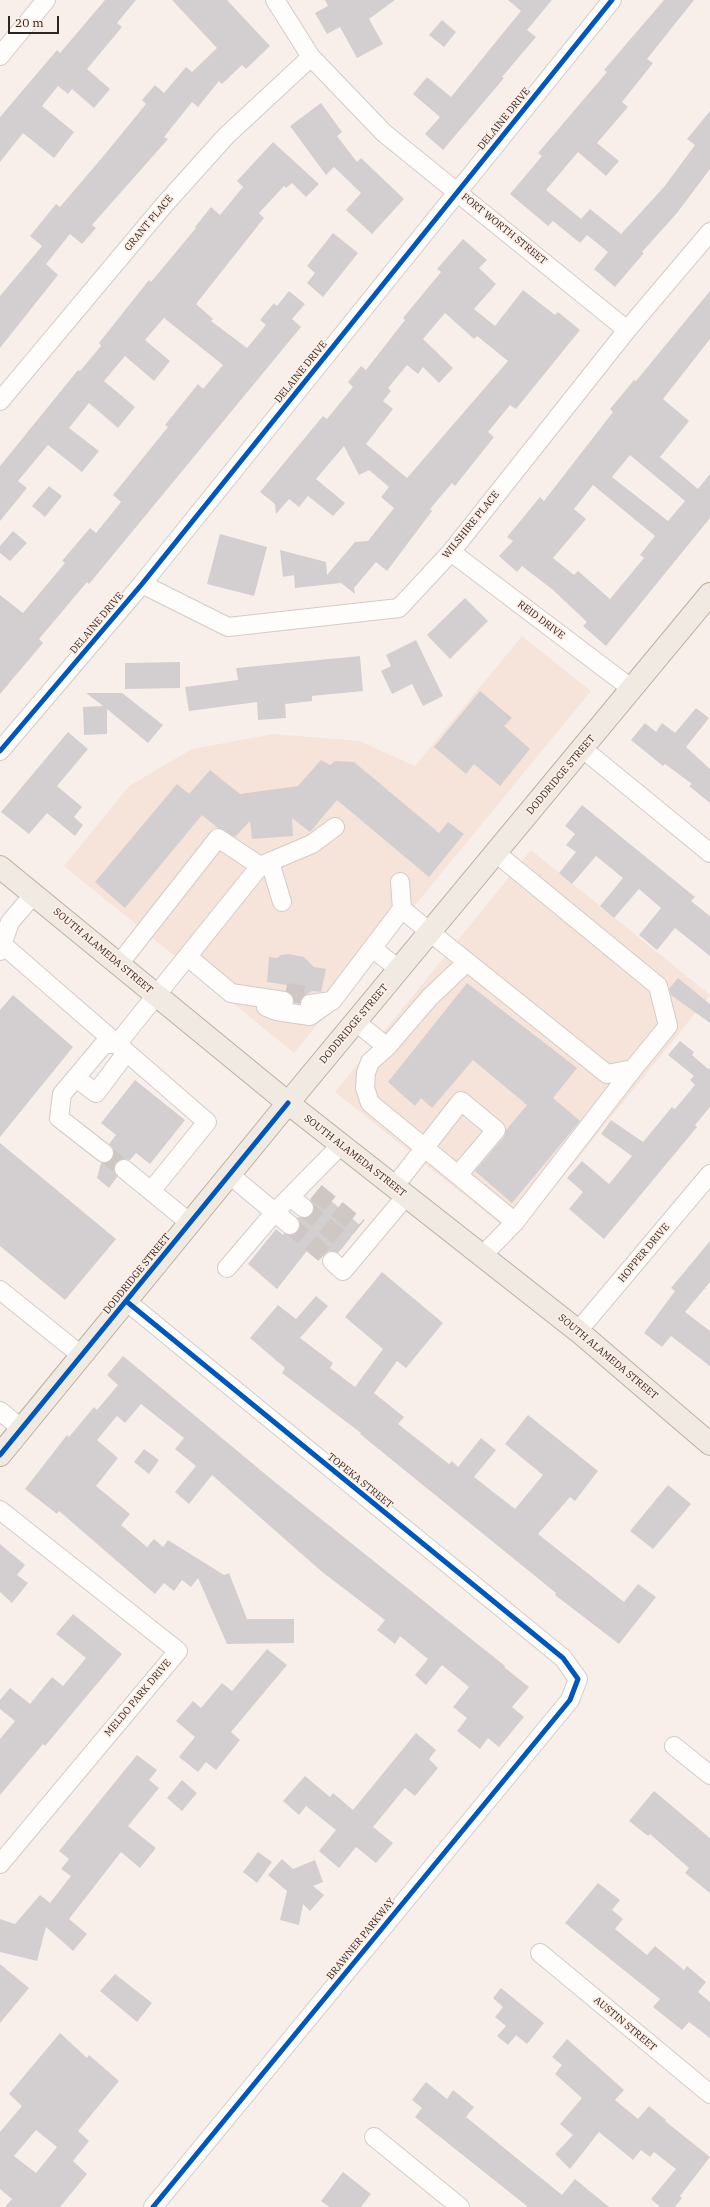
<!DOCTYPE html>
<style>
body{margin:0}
#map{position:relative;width:710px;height:2207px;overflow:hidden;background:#f8efeb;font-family:"IBM Plex Serif",serif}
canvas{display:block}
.scale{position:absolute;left:8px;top:16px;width:51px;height:18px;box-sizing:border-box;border:2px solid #2d2724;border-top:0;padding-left:5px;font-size:12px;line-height:14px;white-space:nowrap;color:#2d2724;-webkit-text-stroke:3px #feeee5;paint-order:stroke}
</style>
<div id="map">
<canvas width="710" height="2207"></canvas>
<div class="scale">20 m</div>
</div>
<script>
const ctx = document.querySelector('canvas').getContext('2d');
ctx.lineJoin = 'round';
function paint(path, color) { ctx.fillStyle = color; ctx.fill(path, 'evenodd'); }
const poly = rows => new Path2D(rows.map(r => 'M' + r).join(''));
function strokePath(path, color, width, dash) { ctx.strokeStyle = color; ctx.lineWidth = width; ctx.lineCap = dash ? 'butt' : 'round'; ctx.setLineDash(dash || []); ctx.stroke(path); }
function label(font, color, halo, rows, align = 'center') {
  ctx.font = font + ' "IBM Plex Serif",serif'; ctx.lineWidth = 3.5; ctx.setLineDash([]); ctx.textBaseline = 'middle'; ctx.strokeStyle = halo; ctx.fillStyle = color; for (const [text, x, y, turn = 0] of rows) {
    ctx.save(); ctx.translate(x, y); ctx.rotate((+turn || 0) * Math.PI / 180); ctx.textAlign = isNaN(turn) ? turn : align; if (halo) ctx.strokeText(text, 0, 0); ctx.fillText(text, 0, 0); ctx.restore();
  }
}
paint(poly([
 [522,636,591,691,294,1053,64,866,129,786,192,749,274,734,359,741,415,766],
 [531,850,710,995,515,1236,335,1092]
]), '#f6e4db');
paint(poly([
 [105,0,136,0,117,23,122,27,87,69,110,89,94,108,72,89,68,94,58,86,42,106,74,132,54,158,23,133,0,162,0,117,57,50,60,53],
 [172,0,227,0,270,46,246,69,242,65,222,84,219,81,198,107,192,102,164,137,168,139,92,225,96,228,82,244,70,234,46,264,58,275,0,348,0,296,42,246,30,236,56,204,60,207,106,153,146,104,142,100,155,85,164,93,186,67,192,72,217,48],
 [325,0,395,0,369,19,383,44,357,58,340,27,327,34,315,13,328,6],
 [508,0,552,0,527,30,536,37,502,77,504,78,443,150,425,134,440,117,413,94,427,77,451,97,521,11],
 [664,0,694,0,647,59,653,63,622,102,628,107,597,143,619,161,606,176,578,152,546,190,581,219,590,209,621,234,664,187,695,145,687,139,710,111,710,169,677,213,642,252,644,253,615,287,594,269,608,252,587,235,580,243,553,221,548,226,510,194,542,156,538,153,607,72,604,70],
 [442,20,456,32,444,47,429,35],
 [321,103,342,132,337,136,357,162,361,158,404,199,372,234,346,210,361,193,334,167,326,175,290,126],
 [273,142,319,184,306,197,292,183,286,188,284,186,259,213,264,218,196,304,213,319,211,321,247,348,266,325,260,320,274,303,277,306,289,291,305,304,292,319,301,327,89,584,87,582,39,639,43,643,0,694,0,595,23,613,65,563,62,561,90,528,96,533,121,502,113,495,168,427,165,425,198,384,203,389,223,365,164,318,145,340,170,361,154,381,125,356,104,381,135,407,118,428,89,403,69,428,99,451,82,472,48,445,18,481,27,488,0,521,0,466,78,370,80,371,101,346,99,343,149,280,151,282,196,228,195,227,211,207,220,215,243,187,237,181],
 [333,233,358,253,323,297,307,283,315,273,307,266],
 [463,239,487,260,479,268,496,284,474,309,495,326,523,290,555,315,558,312,580,330,516,409,510,405,488,432,494,437,455,486,452,483,430,509,432,511,387,571,376,562,354,588,355,594,341,583,295,588,294,575,283,577,280,550,326,562,327,575,355,542,368,541,394,508,381,497,389,487,369,470,359,475,344,446,316,479,345,503,333,516,308,496,299,507,289,499,276,514,275,504,260,492,323,416,327,419,353,387,348,382,361,366,366,370,405,320,403,318,441,272,437,269],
 [445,313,474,339,477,336,508,361,407,478,366,444,393,409,383,401,391,391,388,388,407,365,418,374,423,367,439,383,453,368,423,339],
 [710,291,710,339,663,399,689,421,660,457,698,489,710,474,710,518,606,646,583,626,587,622,553,590,522,566,517,572,499,556,513,541,507,537,540,497,544,501,613,412,610,409,634,380,636,381],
 [630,455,685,501,668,521,612,477],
 [593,485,655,536,640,555,644,558,610,599,578,571,574,575,553,558,586,519,574,509],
 [49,486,62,496,45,517,32,506],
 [13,531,27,543,10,561,0,553,0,546],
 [220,534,267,547,254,596,207,584],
 [465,598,488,621,450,659,427,635],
 [416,640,443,696,423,706,412,684,392,694,381,671,391,666,386,655],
 [360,656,363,691,312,696,312,701,285,704,286,718,258,720,257,702,189,711,185,687,238,680,236,668],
 [180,662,180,688,125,689,125,663],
 [480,691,512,718,504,726,530,749,500,786,474,764,466,774,434,747],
 [86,693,122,693,163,725,148,743,107,709,107,734,84,735,83,707,103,706],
 [696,708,709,718,686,747,710,769,710,803,689,786,692,784,665,764,663,766,631,740,645,723,656,732,662,723,675,733],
 [68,732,88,749,57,786,82,807,74,817,83,825,75,836,47,813,29,834,1,812],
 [321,760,330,765,335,761,354,762,439,833,448,822,464,834,429,877,337,800,310,832,292,818,293,836,252,839,250,821,235,837,218,828,202,815,125,908,95,882,177,784,189,794,210,770,240,794,298,786],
 [582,805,695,897,691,901,710,916,710,956,675,928,657,950,639,935,661,908,639,889,614,918,600,906,623,878,596,856,572,884,559,873,576,852,566,845,575,834,565,826],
 [288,954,304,957,314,967,326,969,321,992,312,991,304,996,300,1004,294,1003,294,997,286,991,287,985,267,982,269,957,277,958,281,955],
 [678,978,710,1004,710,1023,671,995,669,989],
 [467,983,577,1068,553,1098,580,1121,512,1203,475,1171,504,1137,506,1130,527,1105,473,1060,432,1108,421,1098,415,1106,388,1082],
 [13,995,73,1047,0,1137,0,1010],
 [680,1041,694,1052,692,1055,708,1069,710,1068,710,1107,695,1125,697,1127,604,1239,569,1209,583,1192,567,1178,582,1161,609,1184,632,1156,601,1134,611,1120,643,1142,672,1107,675,1109,695,1085,690,1080,694,1076,668,1055],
 [135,1080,185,1120,150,1164,136,1153,130,1160,121,1159,116,1162,114,1168,117,1177,109,1188,97,1178,101,1163,108,1163,112,1159,114,1149,109,1144,116,1135,101,1123],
 [0,1143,116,1239,65,1300,0,1246],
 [318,1190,360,1225,338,1253,329,1251,322,1257,310,1247,277,1289,248,1264,276,1229,283,1235,284,1233,293,1235,298,1232,300,1226,297,1217,308,1218,312,1215,314,1209,310,1200],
 [710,1241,710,1282,685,1312,710,1331,710,1366,671,1336,662,1347,644,1333,675,1291,671,1288],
 [382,1272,443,1323,406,1368,397,1361,374,1393,404,1417,398,1424,449,1464,452,1461,458,1467,481,1438,496,1450,474,1477,515,1509,543,1475,505,1444,528,1415,598,1471,575,1501,570,1497,538,1534,624,1602,638,1584,656,1597,619,1644,555,1595,556,1593,360,1434,361,1433,282,1373,285,1368,250,1338,278,1305,296,1319,316,1296,328,1306,300,1338,333,1363,330,1368,355,1387,383,1349,345,1317],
 [123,1356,276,1483,505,1666,504,1667,529,1687,512,1707,524,1717,499,1747,488,1738,480,1749,457,1731,467,1718,453,1707,469,1687,442,1665,426,1685,415,1675,428,1659,400,1636,395,1644,377,1630,385,1620,321,1571,212,1475,189,1504,175,1492,196,1466,175,1449,184,1438,141,1404,125,1423,117,1416,97,1440,118,1458,96,1486,130,1514,121,1525,147,1547,154,1539,163,1547,168,1540,224,1575,229,1573,247,1619,294,1619,294,1643,227,1644,198,1578,191,1587,182,1580,174,1591,164,1583,155,1594,59,1511,57,1514,25,1489,67,1435,69,1437,94,1407,97,1410,118,1385,107,1375],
 [144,1449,159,1460,149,1474,134,1462],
 [668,1485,691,1504,653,1549,630,1531],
 [0,1544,25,1565,17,1575,28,1583,12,1603,0,1592],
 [73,1614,122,1654,45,1746,43,1744,0,1795,0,1739,15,1721,0,1709,0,1700,10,1688,30,1704,52,1677,63,1686,86,1658,56,1634],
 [267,1649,287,1665,231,1732,240,1740,216,1770,206,1762,198,1772,179,1757,195,1737,176,1721,193,1701,201,1708,222,1683,232,1691],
 [416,1733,436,1750,429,1759,438,1768,415,1796,405,1788,373,1827,393,1843,376,1863,356,1847,339,1868,319,1851,336,1830,306,1806,299,1815,283,1801,305,1776,330,1797,333,1793,353,1810],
 [137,1755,157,1770,149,1780,159,1788,128,1826,156,1848,140,1868,121,1852,69,1919,87,1934,73,1951,46,1927,37,1961,0,1952,0,1919,15,1924,40,1895,50,1903,71,1876,61,1869,69,1859,59,1851],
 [182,1780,197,1793,182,1811,167,1798],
 [654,1791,710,1838,710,1893,685,1873,689,1868,650,1834,648,1836,629,1821],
 [258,1852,272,1862,257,1883,243,1872],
 [282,1859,293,1869,315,1860,323,1882,313,1886,324,1895,310,1911,303,1904,299,1925,280,1920,287,1891,268,1875],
 [598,1883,620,1900,612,1910,623,1919,615,1929,647,1955,655,1946,684,1970,687,1966,706,1982,698,1992,710,2002,710,2038,689,2022,682,2030,653,2007,660,1999,565,1923],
 [0,1964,29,1988,0,2023],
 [115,1974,152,2003,137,2022,100,1991],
 [501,1988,544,2023,527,2044,516,2035,508,2045,497,2036,506,2026,495,2017,503,2007,493,1998],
 [60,2033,87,2058,89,2055,119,2081,78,2131,89,2141,73,2161,87,2174,60,2207,5,2207,12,2199,0,2189,0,2132,22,2106,9,2094],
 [36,2130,57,2147,36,2173,14,2156],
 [567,2039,624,2090,615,2100,638,2119,649,2106,666,2120,665,2121,710,2157,680,2196,682,2198,675,2207,660,2207,651,2199,676,2169,654,2152,650,2157,641,2150,633,2160,599,2132,570,2169,555,2154,573,2135,560,2124,582,2098,555,2074,562,2065,552,2057],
 [426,2082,447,2099,453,2090,474,2107,466,2117,562,2195,575,2179,609,2207,528,2207,415,2117,422,2108,412,2100],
 [343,2172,371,2194,361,2207,329,2207,321,2201]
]), '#d3cfd0');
strokePath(poly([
 [286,992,312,996],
 [104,1153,124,1169],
 [316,1192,359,1227],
 [304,1208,346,1243],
 [290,1225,332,1261]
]), '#cfc7c3', 18, [18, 9]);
const minor = poly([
 [275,0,311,57,384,133,627,330],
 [0,56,46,0],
 [0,401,164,205,226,136,311,57],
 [451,552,632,689],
 [142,584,228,627,399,608,451,552,627,330,710,232],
 [583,749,710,853],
 [0,751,142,584,612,0],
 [270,862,282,902],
 [400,882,402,909,431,933,607,1074,633,1069,668,1026,658,986,496,853],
 [2,944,207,1122,151,1191],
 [372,948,400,970],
 [0,951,10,922,34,894],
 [188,957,231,993,284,1001],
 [119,964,218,838,260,866,312,844,335,827],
 [310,1004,332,1001,402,909],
 [266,1007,276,1011,310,1016,327,1004],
 [356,1022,387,1047,430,997,467,962],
 [387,1047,370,1062,366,1073,365,1088,370,1103,515,1222],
 [76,1078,96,1093,126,1053],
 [104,1153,59,1118,62,1094,104,1044,117,1044,260,866],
 [124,1169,190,1223],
 [230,1175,290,1225],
 [394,1187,461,1101,496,1130,458,1175],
 [290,1197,304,1208],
 [482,1256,515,1222,633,1069],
 [332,1261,343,1271,406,1196],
 [227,1268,275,1212,341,1145],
 [0,1290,82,1356],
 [126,1301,563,1658,578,1679,570,1700,153,2207],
 [578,1331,710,1174],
 [0,1411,22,1429],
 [0,1510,178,1651,0,1864],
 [674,1746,710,1775],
 [540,1953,710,2094],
 [374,2137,460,2207]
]);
const major = poly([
 [0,867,288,1103,578,1331,710,1444],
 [0,1455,288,1103,710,594]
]);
strokePath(minor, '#d2cbc7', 20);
strokePath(major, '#bcaea0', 24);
strokePath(minor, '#fefdfc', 18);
strokePath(major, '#f0eae2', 22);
strokePath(poly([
 [0,751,142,584,612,0],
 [126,1301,563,1658,578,1679,570,1700,153,2207],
 [0,1455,288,1103]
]), '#0057b8', 5);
label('10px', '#2d2724', '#feeee5', [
 ["DELAINE DRIVE",504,119,-51],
 ["GRANT PLACE",149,223,-50],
 ["FORT WORTH STREET",504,229,39],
 ["DELAINE DRIVE",301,372,-51],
 ["WILSHIRE PLACE",471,525,-51],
 ["REID DRIVE",541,620,37],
 ["DELAINE DRIVE",97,623,-50],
 ["DODDRIDGE STREET",561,775,-50],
 ["SOUTH ALAMEDA STREET",103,951,40],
 ["DODDRIDGE STREET",354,1024,-50],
 ["SOUTH ALAMEDA STREET",355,1156,38],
 ["HOPPER DRIVE",644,1253,-50],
 ["DODDRIDGE STREET",137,1274,-51],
 ["SOUTH ALAMEDA STREET",608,1357,40],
 ["TOPEKA STREET",360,1481,39],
 ["MELDO PARK DRIVE",138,1698,-50],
 ["BRAWNER PARKWAY",361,1939,-51],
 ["AUSTIN STREET",625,2024,40]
]);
</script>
